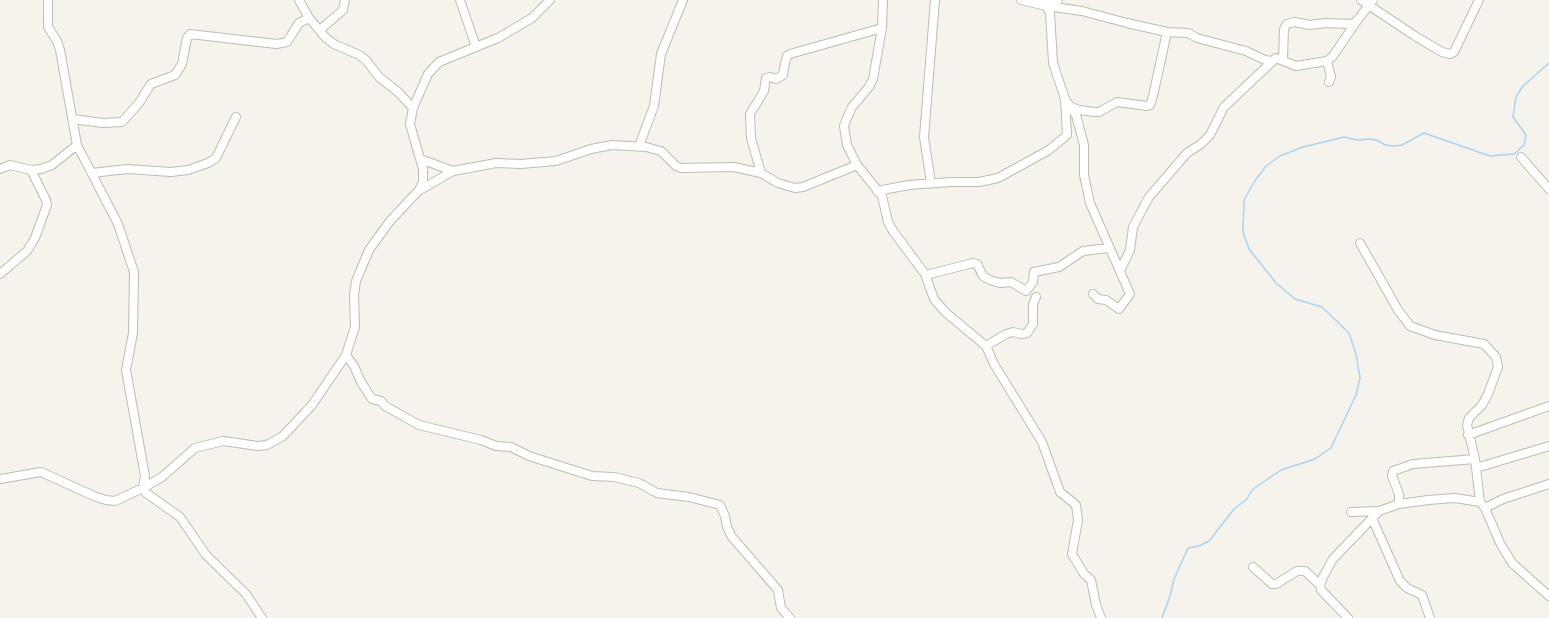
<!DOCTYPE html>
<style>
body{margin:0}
canvas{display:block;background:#f6f3ec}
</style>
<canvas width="1549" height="618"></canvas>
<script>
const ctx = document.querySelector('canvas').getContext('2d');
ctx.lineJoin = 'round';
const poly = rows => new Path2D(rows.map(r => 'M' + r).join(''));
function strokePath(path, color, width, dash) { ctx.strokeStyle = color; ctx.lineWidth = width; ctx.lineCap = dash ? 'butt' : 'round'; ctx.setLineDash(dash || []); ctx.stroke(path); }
strokePath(poly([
 [1162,618,1170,596,1174,579,1188,548,1199,546,1209,541,1234,509,1247,499,1252,490,1265,481,1281,470,1315,459,1331,448,1356,395,1360,378,1356,354,1349,333,1322,307,1295,299,1276,283,1249,249,1243,232,1244,200,1254,182,1266,166,1280,156,1303,147,1344,137,1357,140,1369,139,1377,140,1385,145,1394,146,1402,145,1424,133,1490,156,1514,154,1524,145,1526,135,1513,117,1516,97,1523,86,1549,63]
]), '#a9d4f2', 1.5);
const minor = poly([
 [48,0,48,27,57,41,60,50,77,145,118,224,134,272,133,333,126,370,145,476,143,488,146,493,180,517,206,555,246,594,262,618],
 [299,0,309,18,326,38,334,44,359,55,366,60,379,77,398,92,413,108],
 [460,0,476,47],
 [883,0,882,28,873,79,869,87,852,107,847,118,844,126,847,145,857,165,882,196,888,222,893,231,925,274,934,299,945,312,986,346,994,364,1042,442,1060,492,1076,505,1078,520,1072,554,1084,574,1091,580,1096,605,1101,618],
 [1021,0,1046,6,1050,13,1053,63,1065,99,1076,115,1084,145,1084,175,1090,203,1130,294,1119,309,1106,300,1098,299,1093,294],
 [1361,0,1415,36,1442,52,1450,54,1454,52,1479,0],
 [1042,3,1058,0],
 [1046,6,1082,11,1127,23,1167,32,1188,33,1197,38,1246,51,1265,60,1272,61],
 [321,29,343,10,345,0],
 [1283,59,1284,29,1287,24,1295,22,1310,25,1325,23,1351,24,1356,22,1373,0],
 [1327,61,1331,77,1329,82],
 [1072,107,1079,110,1094,112,1099,112,1117,102,1147,106,1150,105,1153,96,1167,32],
 [72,119,103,123,122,122,139,103,151,84,175,75,182,64,187,38,190,34,276,44,287,42,299,23,309,18],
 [639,146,654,106,661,54,683,0],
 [1521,157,1549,189],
 [420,159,453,171],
 [0,169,10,165,31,170,41,169,52,165,77,145],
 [92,173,127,169,171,172,188,170,208,163,216,158,236,117],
 [761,173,751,138,750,114,764,91,766,78,770,77,776,79,783,75,785,63,787,56,790,54,882,28],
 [931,183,924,137,935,0],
 [420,190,453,171,496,163,521,164,556,161,591,149,612,145,646,147,661,151,676,166,681,168,734,167,761,173,778,183,795,188,803,187,857,165],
 [877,191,909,185,951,182,979,182,998,178,1049,150,1067,135,1065,99],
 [1360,243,1398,310,1410,326,1435,335,1484,344,1496,357,1498,367,1488,394,1482,405,1469,418,1467,425,1475,459,1480,502,1485,508,1500,543,1512,563,1549,596],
 [1120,271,1130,250,1133,227,1149,197,1187,153,1201,144,1210,135,1224,107,1276,58,1296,66,1327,61,1333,56,1356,22],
 [0,274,27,251,35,238,47,205,46,200,31,170],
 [926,275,973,263,977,264,983,276,990,280,1000,283,1011,282,1026,291,1033,282,1034,272,1059,267,1083,251,1109,248],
 [986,346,1006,334,1013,332,1021,334,1027,333,1033,324,1033,304,1036,297],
 [346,355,354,366,361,382,372,399,381,401,385,406,419,425,481,440,496,446,511,447,529,456,592,476,614,477,639,483,657,493,689,497,720,505,725,516,727,527,732,537,778,590,781,608,790,618],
 [1468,435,1549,406],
 [1476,468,1549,446],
 [0,479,41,472,96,497,106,500,115,501,143,488,162,477,195,448,223,441,258,446,267,445,283,436,312,405,346,355,355,327,354,295,356,281,369,250,390,221,419,190,423,182,423,169,410,124,413,108,428,74,439,62,498,38,532,18,550,0],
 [1399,504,1399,494,1392,476,1393,471,1413,464,1475,459],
 [1485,508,1503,499,1549,484],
 [1351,512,1379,511],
 [1372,518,1400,581,1407,588,1422,595,1430,618],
 [1253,567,1272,584,1276,584,1297,571,1305,571,1320,585],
 [1348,618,1321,590,1320,585,1323,577,1333,559,1379,511,1399,504,1428,500,1455,498,1480,502]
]);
strokePath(minor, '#c2bbae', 10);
strokePath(minor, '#fff', 8);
</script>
